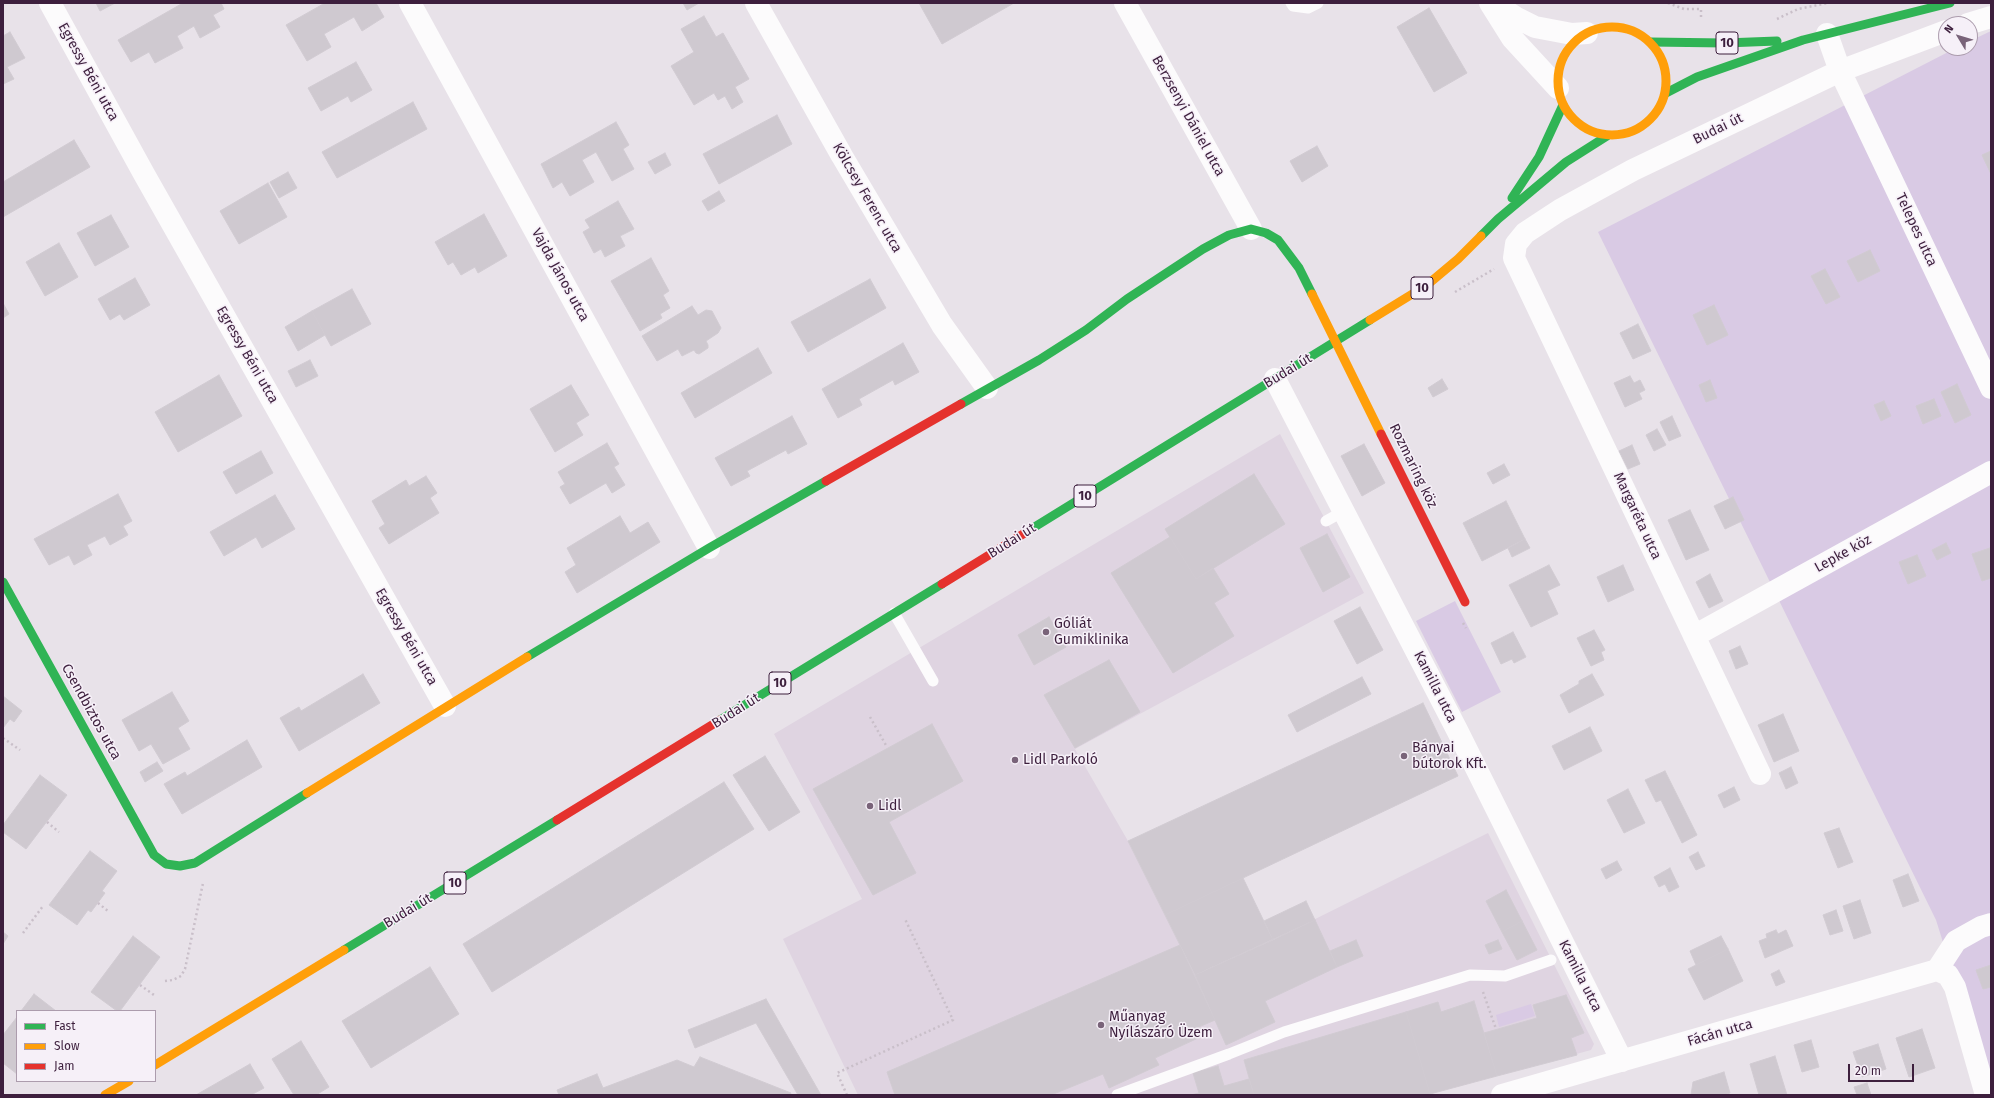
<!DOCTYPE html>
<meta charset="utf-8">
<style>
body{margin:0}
#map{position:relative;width:1994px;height:1098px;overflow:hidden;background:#e8e2e9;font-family:"Fira Sans",sans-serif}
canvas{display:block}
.frame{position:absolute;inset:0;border:4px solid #3d1f3d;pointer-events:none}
.legend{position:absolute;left:16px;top:1010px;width:140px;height:72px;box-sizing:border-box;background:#f6f0f8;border:1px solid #ac9cad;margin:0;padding:5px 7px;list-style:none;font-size:12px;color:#3d1f3d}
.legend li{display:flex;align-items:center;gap:8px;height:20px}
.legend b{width:20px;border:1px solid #ac9cad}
.north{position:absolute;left:1938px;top:16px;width:40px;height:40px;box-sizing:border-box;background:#f6f0f8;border:1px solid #ac9cad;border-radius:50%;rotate:308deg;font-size:11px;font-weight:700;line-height:16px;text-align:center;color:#3d1f3d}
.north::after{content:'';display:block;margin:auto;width:14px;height:18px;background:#796379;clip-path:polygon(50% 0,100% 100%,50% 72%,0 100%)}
.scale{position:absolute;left:1848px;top:1064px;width:66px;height:18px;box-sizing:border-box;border:2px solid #3d1f3d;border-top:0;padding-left:5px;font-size:12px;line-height:14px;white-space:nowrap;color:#3d1f3d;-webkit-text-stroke:3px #f6f0f8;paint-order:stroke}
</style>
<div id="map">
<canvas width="1994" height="1098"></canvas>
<div class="frame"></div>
<ul class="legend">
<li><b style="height:5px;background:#30b455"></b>Fast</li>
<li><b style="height:5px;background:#ff9f0a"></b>Slow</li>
<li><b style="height:5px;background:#e5322d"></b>Jam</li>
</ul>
<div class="north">N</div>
<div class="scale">20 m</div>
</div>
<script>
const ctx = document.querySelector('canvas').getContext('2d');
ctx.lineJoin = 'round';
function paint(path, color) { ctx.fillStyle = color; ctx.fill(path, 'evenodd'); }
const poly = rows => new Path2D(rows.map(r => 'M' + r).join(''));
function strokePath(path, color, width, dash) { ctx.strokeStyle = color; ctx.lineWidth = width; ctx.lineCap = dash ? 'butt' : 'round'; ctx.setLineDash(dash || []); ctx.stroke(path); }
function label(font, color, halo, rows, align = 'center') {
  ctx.font = font + ' "Fira Sans",sans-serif'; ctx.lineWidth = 3; ctx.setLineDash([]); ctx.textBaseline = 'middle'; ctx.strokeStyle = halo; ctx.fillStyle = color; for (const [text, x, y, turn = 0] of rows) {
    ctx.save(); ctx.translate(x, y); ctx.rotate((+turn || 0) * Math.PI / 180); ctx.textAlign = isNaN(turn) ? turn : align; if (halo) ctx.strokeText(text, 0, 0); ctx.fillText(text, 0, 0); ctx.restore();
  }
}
paint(poly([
 [1280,434,1364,593,1075,749,1128,841,1195,975,1273,940,1488,833,1594,1044,1591,1050,1427,1095,858,1095,783,939,862,899,774,734]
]), '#dfd4e1');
paint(poly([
 [1991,31,1991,1095,1936,920,1598,232,1956,48,1970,48,1970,41],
 [1455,601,1501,692,1462,712,1416,621],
 [1531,1004,1535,1016,1499,1027,1496,1015]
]), '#d9cae4');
const building = poly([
 [96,3,115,3,100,11,96,3],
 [183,3,221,3,224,9,213,15,220,27,200,38,194,26,177,36,183,48,155,63,149,52,131,62,118,40,183,3],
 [325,3,376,3,384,17,362,31,354,17,324,34,331,47,307,61,286,25,325,3],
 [683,3,699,3,687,10,683,3],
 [919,3,1014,3,942,44,919,3],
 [1429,8,1467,73,1434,92,1397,27,1429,8],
 [704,16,716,37,723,33,749,79,735,87,743,102,732,109,725,96,718,100,714,93,694,105,671,66,694,52,681,29,704,16],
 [10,32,25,58,7,67,14,79,3,84,3,36,10,32],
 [356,62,372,90,351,102,348,96,321,111,308,88,356,62],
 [413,102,427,129,337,178,322,152,413,102],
 [777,115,792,144,719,184,703,154,777,115],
 [616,122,629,145,623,149,634,169,612,181,596,152,582,160,594,182,570,196,562,182,553,188,541,164,616,122],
 [74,140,90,167,3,217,3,182,74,140],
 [1317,146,1328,166,1302,182,1290,161,1317,146],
 [1991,151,1991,174,1982,155,1991,151],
 [665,153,671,165,655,174,648,162,665,153],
 [288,172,297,188,279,198,270,182,288,172],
 [268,183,287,217,239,244,220,211,268,183],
 [719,191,725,201,708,211,702,201,719,191],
 [618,201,634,229,620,236,625,246,605,257,601,249,594,253,583,232,590,228,585,220,618,201],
 [484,214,507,256,478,273,475,267,461,275,453,262,448,265,435,242,484,214],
 [111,215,129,247,95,266,77,233,111,215],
 [59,243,78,277,45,296,26,262,59,243],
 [1870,250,1880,271,1858,282,1847,261,1870,250],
 [651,258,669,291,663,295,670,308,660,314,662,318,640,331,611,281,651,258],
 [1825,269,1840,297,1826,304,1811,276,1825,269],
 [135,278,150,305,124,320,120,314,110,320,98,299,135,278],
 [870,279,886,308,808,352,791,322,870,279],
 [352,289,371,324,331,346,312,311,352,289],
 [3,303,9,314,3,318,3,303],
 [1714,305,1728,335,1707,345,1693,315,1714,305],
 [692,306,698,315,706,310,712,311,721,328,718,333,706,341,708,345,708,348,699,354,696,353,694,350,682,356,678,349,657,361,642,336,692,306],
 [312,311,325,335,298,351,285,327,312,311],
 [1638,324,1651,351,1633,359,1620,333,1638,324],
 [903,343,919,372,895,385,893,380,859,399,862,405,838,418,822,389,903,343],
 [758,348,772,373,695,418,681,393,758,348],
 [310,360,318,376,296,387,288,371,310,360],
 [219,375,242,416,178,452,155,412,219,375],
 [1630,376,1634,383,1640,380,1645,390,1639,393,1642,399,1625,407,1614,383,1630,376],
 [1442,379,1448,389,1433,397,1428,388,1442,379],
 [1710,380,1717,398,1706,402,1699,385,1710,380],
 [1957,384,1971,415,1955,423,1941,392,1957,384],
 [571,385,589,415,576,423,583,435,555,452,530,409,571,385],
 [1934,399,1941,416,1923,424,1916,406,1934,399],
 [1884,401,1891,416,1881,421,1874,405,1884,401],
 [792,416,807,444,788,454,786,450,747,471,750,476,731,486,715,458,792,416],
 [1672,416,1681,436,1669,441,1660,422,1672,416],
 [1657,429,1666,445,1654,451,1646,435,1657,429],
 [607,443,619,464,614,467,625,485,612,493,606,483,570,504,560,487,565,484,558,472,607,443],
 [1364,444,1385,483,1362,496,1341,456,1364,444],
 [1632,445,1640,464,1628,469,1619,451,1632,445],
 [261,451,273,473,236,494,223,472,261,451],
 [1504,464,1510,475,1493,484,1487,473,1504,464],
 [1254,474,1285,524,1196,579,1165,529,1254,474],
 [426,476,437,493,430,498,439,513,389,544,379,528,385,524,372,501,406,480,409,486,426,476],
 [118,494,132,521,123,526,128,535,110,545,105,536,87,545,92,555,74,565,69,555,49,565,34,539,118,494],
 [275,495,295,529,262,548,256,537,224,556,210,532,275,495],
 [1733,497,1744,520,1725,529,1714,506,1733,497],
 [1506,501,1525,539,1482,561,1463,523,1506,501],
 [1690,510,1709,550,1686,560,1668,520,1690,510],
 [620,516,630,533,648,522,660,542,577,593,565,572,576,565,567,548,620,516],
 [1327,534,1350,577,1323,592,1300,548,1327,534],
 [1170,537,1196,579,1213,568,1229,594,1214,603,1234,636,1173,673,1111,573,1170,537],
 [1525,539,1530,548,1512,557,1508,548,1525,539],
 [1946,543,1951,553,1937,560,1932,550,1946,543],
 [1990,548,1991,578,1982,581,1972,554,1990,548],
 [1917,555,1926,576,1908,584,1899,562,1917,555],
 [1549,565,1560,585,1547,591,1558,614,1531,627,1509,585,1549,565],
 [1623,565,1634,590,1608,602,1597,577,1623,565],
 [1710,574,1723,601,1709,608,1696,582,1710,574],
 [1360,607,1383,650,1357,664,1334,621,1360,607],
 [1049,617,1066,647,1034,665,1018,635,1049,617],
 [1594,630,1605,650,1601,652,1604,660,1591,666,1577,638,1594,630],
 [1513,632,1526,657,1514,663,1512,659,1501,664,1491,643,1513,632],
 [1740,646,1748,664,1736,669,1729,651,1740,646],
 [1109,660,1140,712,1075,748,1044,695,1109,660],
 [363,674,380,703,299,751,280,718,299,707,301,711,363,674],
 [1592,674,1604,695,1569,713,1560,695,1579,684,1579,681,1592,674],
 [1362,677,1371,694,1297,732,1288,715,1362,677],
 [172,692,189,721,178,728,190,749,163,764,151,744,139,751,122,720,172,692],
 [3,696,22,711,14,722,10,719,3,728,3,696],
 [1423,703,1458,776,1165,915,1128,841,1423,703],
 [1783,714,1799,751,1774,762,1758,725,1783,714],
 [932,724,963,781,889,822,916,873,873,895,813,789,932,724],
 [1590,727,1602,751,1564,770,1552,746,1590,727],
 [247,740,262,767,182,814,164,784,185,772,187,776,247,740],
 [765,756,800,812,769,831,733,775,765,756],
 [157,762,163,771,145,782,140,772,157,762],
 [1791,767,1798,783,1786,789,1779,773,1791,767],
 [1665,771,1697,835,1682,843,1661,800,1656,802,1645,780,1665,771],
 [40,775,67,795,26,849,3,832,3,825,40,775],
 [724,782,754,829,492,992,463,944,724,782],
 [1734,787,1740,800,1724,808,1718,795,1734,787],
 [1628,789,1645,823,1624,833,1607,800,1628,789],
 [1839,828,1853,862,1838,868,1824,833,1839,828],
 [90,851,117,871,102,891,105,893,91,912,88,910,77,925,49,905,90,851],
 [1698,852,1705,866,1696,870,1689,857,1698,852],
 [1617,861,1622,870,1606,879,1601,869,1617,861],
 [1670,868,1679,887,1669,892,1665,884,1659,887,1654,877,1670,868],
 [1908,874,1919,901,1903,907,1893,880,1908,874],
 [1243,878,1273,940,1195,975,1165,915,1243,878],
 [1506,890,1522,921,1502,932,1486,901,1506,890],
 [1860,900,1871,933,1854,939,1843,906,1860,900],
 [1306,901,1315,920,1273,940,1264,921,1306,901],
 [1836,910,1843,931,1830,935,1823,915,1836,910],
 [1315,920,1337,967,1265,1001,1275,1022,1226,1045,1195,975,1315,920],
 [1522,921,1537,950,1517,960,1502,932,1522,921],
 [1776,930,1778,934,1786,930,1793,946,1765,958,1759,941,1767,938,1766,934,1776,930],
 [3,932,8,936,3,944,3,932],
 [133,936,160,957,120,1011,117,1011,91,992,133,936],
 [1721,936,1728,949,1696,965,1690,951,1721,936],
 [1356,940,1363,956,1337,967,1330,951,1356,940],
 [1498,940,1502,949,1489,954,1485,945,1498,940],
 [1180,945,1215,1020,1194,1029,1198,1038,1155,1058,1159,1065,1109,1088,1103,1074,1051,1095,895,1095,887,1072,1180,945],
 [1728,949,1743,981,1704,1000,1688,969,1728,949],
 [1991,965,1991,987,1983,989,1976,970,1991,965],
 [430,967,459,1014,371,1068,342,1021,430,967],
 [1779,970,1785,982,1776,986,1771,974,1779,970],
 [34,994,56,1011,21,1011,34,994],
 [1566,995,1584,1033,1571,1038,1577,1055,1497,1076,1484,1033,1537,1018,1533,1005,1566,995],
 [766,999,821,1095,798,1095,756,1023,695,1048,688,1030,766,999],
 [1474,1001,1497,1076,1430,1094,1406,1012,1438,1002,1441,1012,1474,1001],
 [1406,1012,1430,1094,1254,1095,1244,1060,1406,1012],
 [17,1017,17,1074,3,1063,3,1035,17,1017],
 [1922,1029,1935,1068,1909,1077,1896,1038,1922,1029],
 [1811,1040,1819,1067,1802,1072,1794,1045,1811,1040],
 [301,1041,329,1087,316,1095,294,1095,272,1059,301,1041],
 [1878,1044,1886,1069,1862,1077,1853,1052,1878,1044],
 [1775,1056,1787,1095,1759,1095,1750,1064,1775,1056],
 [700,1057,791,1093,790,1095,606,1095,603,1088,677,1060,694,1067,700,1057],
 [250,1064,264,1088,251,1095,196,1095,250,1064],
 [1218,1066,1224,1086,1249,1079,1254,1095,1191,1095,1199,1093,1193,1073,1218,1066],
 [1724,1072,1730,1093,1724,1095,1691,1095,1693,1082,1724,1072],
 [597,1074,606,1095,559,1095,557,1090,597,1074],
 [1867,1083,1871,1095,1857,1095,1854,1087,1867,1083]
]);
paint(building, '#cfc9d0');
strokePath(building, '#d1cbd2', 1);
strokePath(poly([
 [1668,3,1684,9,1701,9,1701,20],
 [1777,19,1798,9,1828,3],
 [1455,292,1494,269],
 [1463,623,1466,628],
 [870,717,887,747],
 [3,738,20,750],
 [47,822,59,832],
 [98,903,108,911],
 [23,933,43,906],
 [165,981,173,980,181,976,185,969,203,883],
 [140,985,154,995],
 [1483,992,1496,1029],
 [847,1095,837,1073,953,1020,905,919]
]), '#c9bfc9', 2.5, [2, 3]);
strokePath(poly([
 [1291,3,1293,6,1308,8,1318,3],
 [1326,521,1344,511],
 [894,613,933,681],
 [1117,1095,1229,1054,1284,1032,1470,975,1505,976,1551,960]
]), '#fcfbfc', 11);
strokePath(poly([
 [50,3,144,174,445,706],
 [410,3,709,548],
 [756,3,842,156,942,325,987,388],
 [1125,3,1251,229],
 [1490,3,1512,38,1558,88],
 [1494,3,1515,17,1535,27,1572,34,1587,33],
 [1968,24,1991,17],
 [1827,34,1840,71,1991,388],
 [1275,379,1457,730,1622,1061],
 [1694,636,1991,472],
 [1760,774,1514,258,1516,244,1525,233,1560,210,1633,170,1840,71,1946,31],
 [1937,970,1948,975,1955,987,1986,1095],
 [1937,970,1956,941,1981,927,1991,924],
 [1502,1095,1937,970]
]), '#fcfbfc', 22);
strokePath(poly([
 [1651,42,1725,43,1777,41],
 [1666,93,1697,77,1803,40,1950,3],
 [1512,198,1539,157,1563,105],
 [1481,236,1498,219,1566,162,1607,136],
 [961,404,1039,360,1086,330,1127,299,1203,249,1229,235,1251,229,1266,233,1278,240,1299,268,1312,294],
 [1028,531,1370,320],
 [3,582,154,855,166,864,180,866,195,863,307,793],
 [527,657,709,548,826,481],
 [720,720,942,584],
 [344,950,557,820]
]), '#30b455', 9);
strokePath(poly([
 '1558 81a54 54 0 1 1 108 0a54 54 0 1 1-108 0Z',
 [1312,294,1381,434],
 [1370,320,1427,285,1458,259,1481,236],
 [307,793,527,657],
 [155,1065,344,950],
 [105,1095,129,1081]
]), '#ff9f0a', 9);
strokePath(poly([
 [1381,434,1465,602],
 [826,481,961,404],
 [942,584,1028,531],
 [557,820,720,720]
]), '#e5322d', 9);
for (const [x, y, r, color] of [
 [1046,632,4,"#796379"],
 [1404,756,4,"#796379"],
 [1015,760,4,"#796379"],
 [870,806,4,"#796379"],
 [1101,1025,4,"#796379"]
]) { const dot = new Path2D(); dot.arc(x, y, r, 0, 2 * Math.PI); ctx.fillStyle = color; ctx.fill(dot); strokePath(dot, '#f6f0f8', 1.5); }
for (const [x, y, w] of [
 [1727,43,22],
 [1422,288,22],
 [1085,496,22],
 [780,683,22],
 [455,883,22]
]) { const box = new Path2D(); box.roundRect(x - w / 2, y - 11, w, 22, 3); ctx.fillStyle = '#f6f0f8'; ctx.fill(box); strokePath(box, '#3d1f3d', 1); }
label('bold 13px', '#3d1f3d', null, [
 ["10",1727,43],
 ["10",1422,288],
 ["10",1085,496],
 ["10",780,683],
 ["10",455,883]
]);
label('14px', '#3d1f3d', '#f6f0f8', [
 ["Egressy Béni utca",88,72,61],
 ["Berzsenyi Dániel utca",1188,116,61],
 ["Budai út",1718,129,-26],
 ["Kölcsey Ferenc utca",867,198,60],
 ["Telepes utca",1916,230,65],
 ["Vajda János utca",560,275,61],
 ["Egressy Béni utca",247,355,60],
 ["Budai út",1288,371,-31],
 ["Rozmaring köz",1413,466,64],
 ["Margaréta utca",1637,516,65],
 ["Budai út",1012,541,-32],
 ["Lepke köz",1843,554,-29],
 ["Egressy Béni utca",406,637,60],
 ["Kamilla utca",1435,687,63],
 ["Budai út",736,711,-32],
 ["Csendbiztos utca",91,712,61],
 ["Budai út",408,911,-31],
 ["Kamilla utca",1580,976,63],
 ["Fácán utca",1720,1033,-16]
]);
label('14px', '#3d1f3d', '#f6f0f8', [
 ["Góliát",1054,624],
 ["Gumiklinika",1054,640],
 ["Bányai",1412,748],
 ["bútorok Kft.",1412,764],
 ["Lidl Parkoló",1023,760],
 ["Lidl",878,806],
 ["Műanyag",1109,1017],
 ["Nyílászáró Üzem",1109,1033]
], 'left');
</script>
